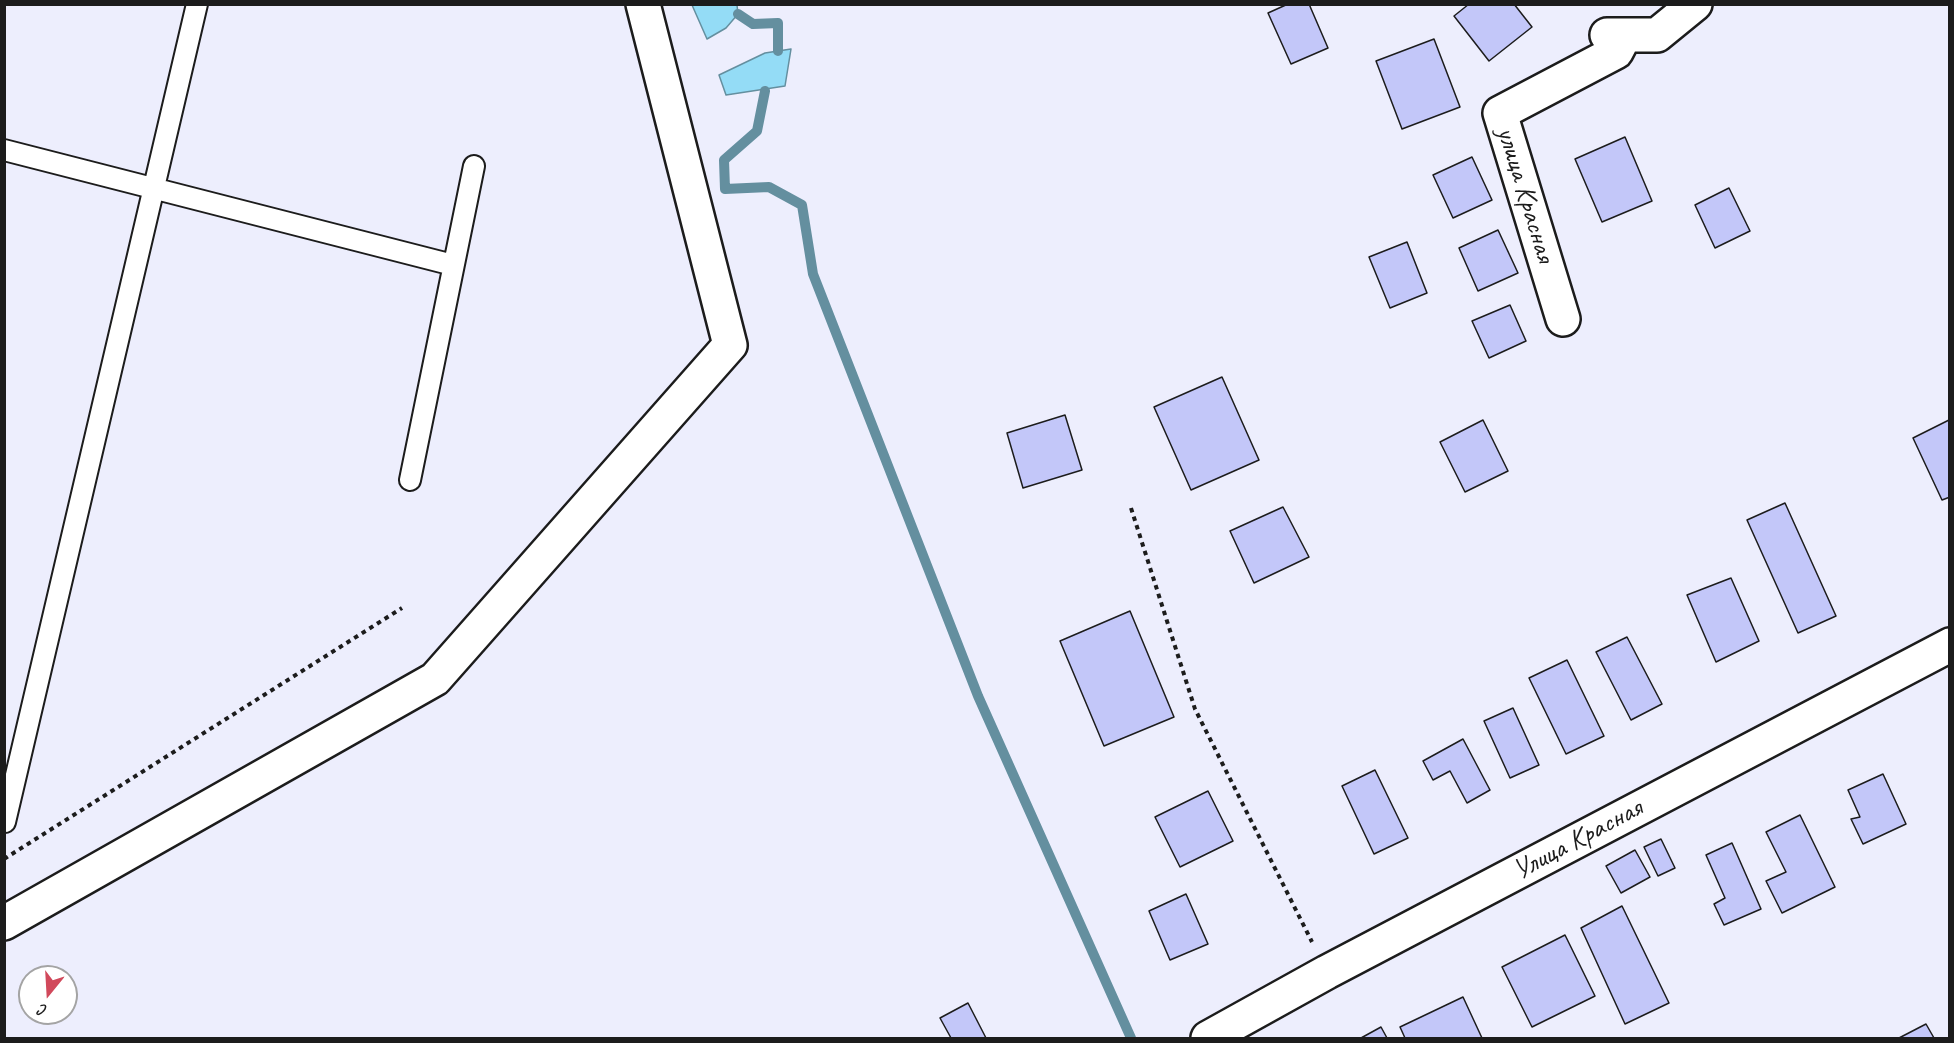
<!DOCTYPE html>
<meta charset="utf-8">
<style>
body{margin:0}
#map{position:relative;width:1954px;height:1043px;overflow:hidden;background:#edeefd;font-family:Caveat,sans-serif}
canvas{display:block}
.frame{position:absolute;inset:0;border:6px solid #1c1c1c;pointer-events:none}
.north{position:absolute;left:18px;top:965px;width:60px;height:60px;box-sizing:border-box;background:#fff;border:2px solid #a4a4a4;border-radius:50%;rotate:198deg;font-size:16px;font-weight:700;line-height:24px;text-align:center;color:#1c1c1c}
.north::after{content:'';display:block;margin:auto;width:21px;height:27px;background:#d1495b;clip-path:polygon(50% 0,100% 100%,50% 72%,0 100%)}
</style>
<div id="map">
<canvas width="1954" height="1043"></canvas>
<div class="frame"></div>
<div class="north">С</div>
</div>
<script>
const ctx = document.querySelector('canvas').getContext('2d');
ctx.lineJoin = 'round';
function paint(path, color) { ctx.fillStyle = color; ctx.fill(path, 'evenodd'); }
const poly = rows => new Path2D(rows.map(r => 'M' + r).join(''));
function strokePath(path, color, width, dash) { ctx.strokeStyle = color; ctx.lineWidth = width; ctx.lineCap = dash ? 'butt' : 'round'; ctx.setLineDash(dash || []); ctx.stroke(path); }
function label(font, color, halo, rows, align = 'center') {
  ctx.font = font + ' Caveat,sans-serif'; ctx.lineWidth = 4.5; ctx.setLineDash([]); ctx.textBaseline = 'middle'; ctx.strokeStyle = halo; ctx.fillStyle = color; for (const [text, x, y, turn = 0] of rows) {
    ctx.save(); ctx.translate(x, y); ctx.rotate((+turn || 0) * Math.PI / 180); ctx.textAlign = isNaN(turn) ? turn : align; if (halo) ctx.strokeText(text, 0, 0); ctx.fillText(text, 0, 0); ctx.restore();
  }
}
const water = poly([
 [692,5,737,5,738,14,726,28,707,39,692,5],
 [791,49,785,86,726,95,719,75,765,53,791,49]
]);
paint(water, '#94dcf6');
strokePath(water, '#648f9f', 1.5);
strokePath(poly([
 [738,14,753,24,778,23,778,51],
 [765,91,757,131,724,160,725,189,769,187,802,205,813,274,978,696,1131,1038]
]), '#648f9f', 10);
const building = poly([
 [1288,4,1309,4,1328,48,1291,64,1268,13,1288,4],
 [1469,4,1514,4,1532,27,1489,61,1454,16,1469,4],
 [1434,39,1460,107,1402,129,1376,61,1434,39],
 [1625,137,1652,201,1602,222,1575,159,1625,137],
 [1472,157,1492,200,1453,218,1433,175,1472,157],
 [1729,188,1750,231,1715,248,1695,205,1729,188],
 [1498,230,1518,273,1478,291,1459,248,1498,230],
 [1407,242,1427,293,1390,308,1369,257,1407,242],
 [1510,305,1526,341,1489,358,1472,321,1510,305],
 [1222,377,1259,460,1191,490,1154,407,1222,377],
 [1065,415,1082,470,1023,488,1007,433,1065,415],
 [1483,420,1508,471,1465,492,1440,442,1483,420],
 [1949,420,1950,497,1942,500,1913,438,1949,420],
 [1785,503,1836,616,1798,633,1747,520,1785,503],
 [1283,507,1309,557,1254,583,1230,531,1283,507],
 [1731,578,1759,641,1716,662,1687,595,1731,578],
 [1130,611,1174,717,1104,746,1060,641,1130,611],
 [1627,637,1662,704,1631,720,1596,652,1627,637],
 [1567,660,1604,736,1566,754,1529,678,1567,660],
 [1513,708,1539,765,1510,778,1484,721,1513,708],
 [1463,739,1490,790,1467,803,1450,771,1433,780,1423,761,1463,739],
 [1375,770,1408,838,1374,854,1342,786,1375,770],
 [1883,774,1906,824,1863,844,1851,819,1860,817,1848,790,1883,774],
 [1208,791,1233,841,1180,867,1155,817,1208,791],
 [1800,815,1835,887,1782,913,1766,881,1786,872,1766,832,1800,815],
 [1661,839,1675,868,1658,876,1644,847,1661,839],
 [1732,843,1761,909,1724,925,1714,904,1725,898,1706,855,1732,843],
 [1635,850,1650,877,1621,893,1606,866,1635,850],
 [1186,894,1208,944,1170,960,1149,911,1186,894],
 [1622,906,1669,1003,1625,1024,1581,928,1622,906],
 [1565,935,1595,996,1532,1027,1502,967,1565,935],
 [1463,997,1482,1038,1405,1038,1400,1027,1463,997],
 [968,1003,986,1038,951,1038,940,1018,968,1003],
 [1926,1024,1934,1038,1899,1038,1926,1024],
 [1381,1027,1387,1038,1361,1038,1381,1027]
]);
paint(building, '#c3c7f9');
strokePath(building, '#1c1c1c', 1.5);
const service = poly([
 [4,150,453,265],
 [410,480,474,166],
 [5,822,197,4]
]);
const minor = poly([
 [1607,35,1657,35,1695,4],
 [1563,319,1500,113,1616,52,1625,35],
 [4,923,435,679,730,345,643,4],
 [1208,1038,1327,972,1950,645]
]);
strokePath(service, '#1c1c1c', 24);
strokePath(minor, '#1c1c1c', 38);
strokePath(poly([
 [1131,508,1195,709,1312,942],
 [4,859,402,608]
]), '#1c1c1c', 4, [4.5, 4.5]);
strokePath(service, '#fff', 20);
strokePath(minor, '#fff', 33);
label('28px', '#1c1c1c', '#fff', [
 ["улица Красная",1525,195,73],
 ["Улица Красная",1578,840,-28]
]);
</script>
